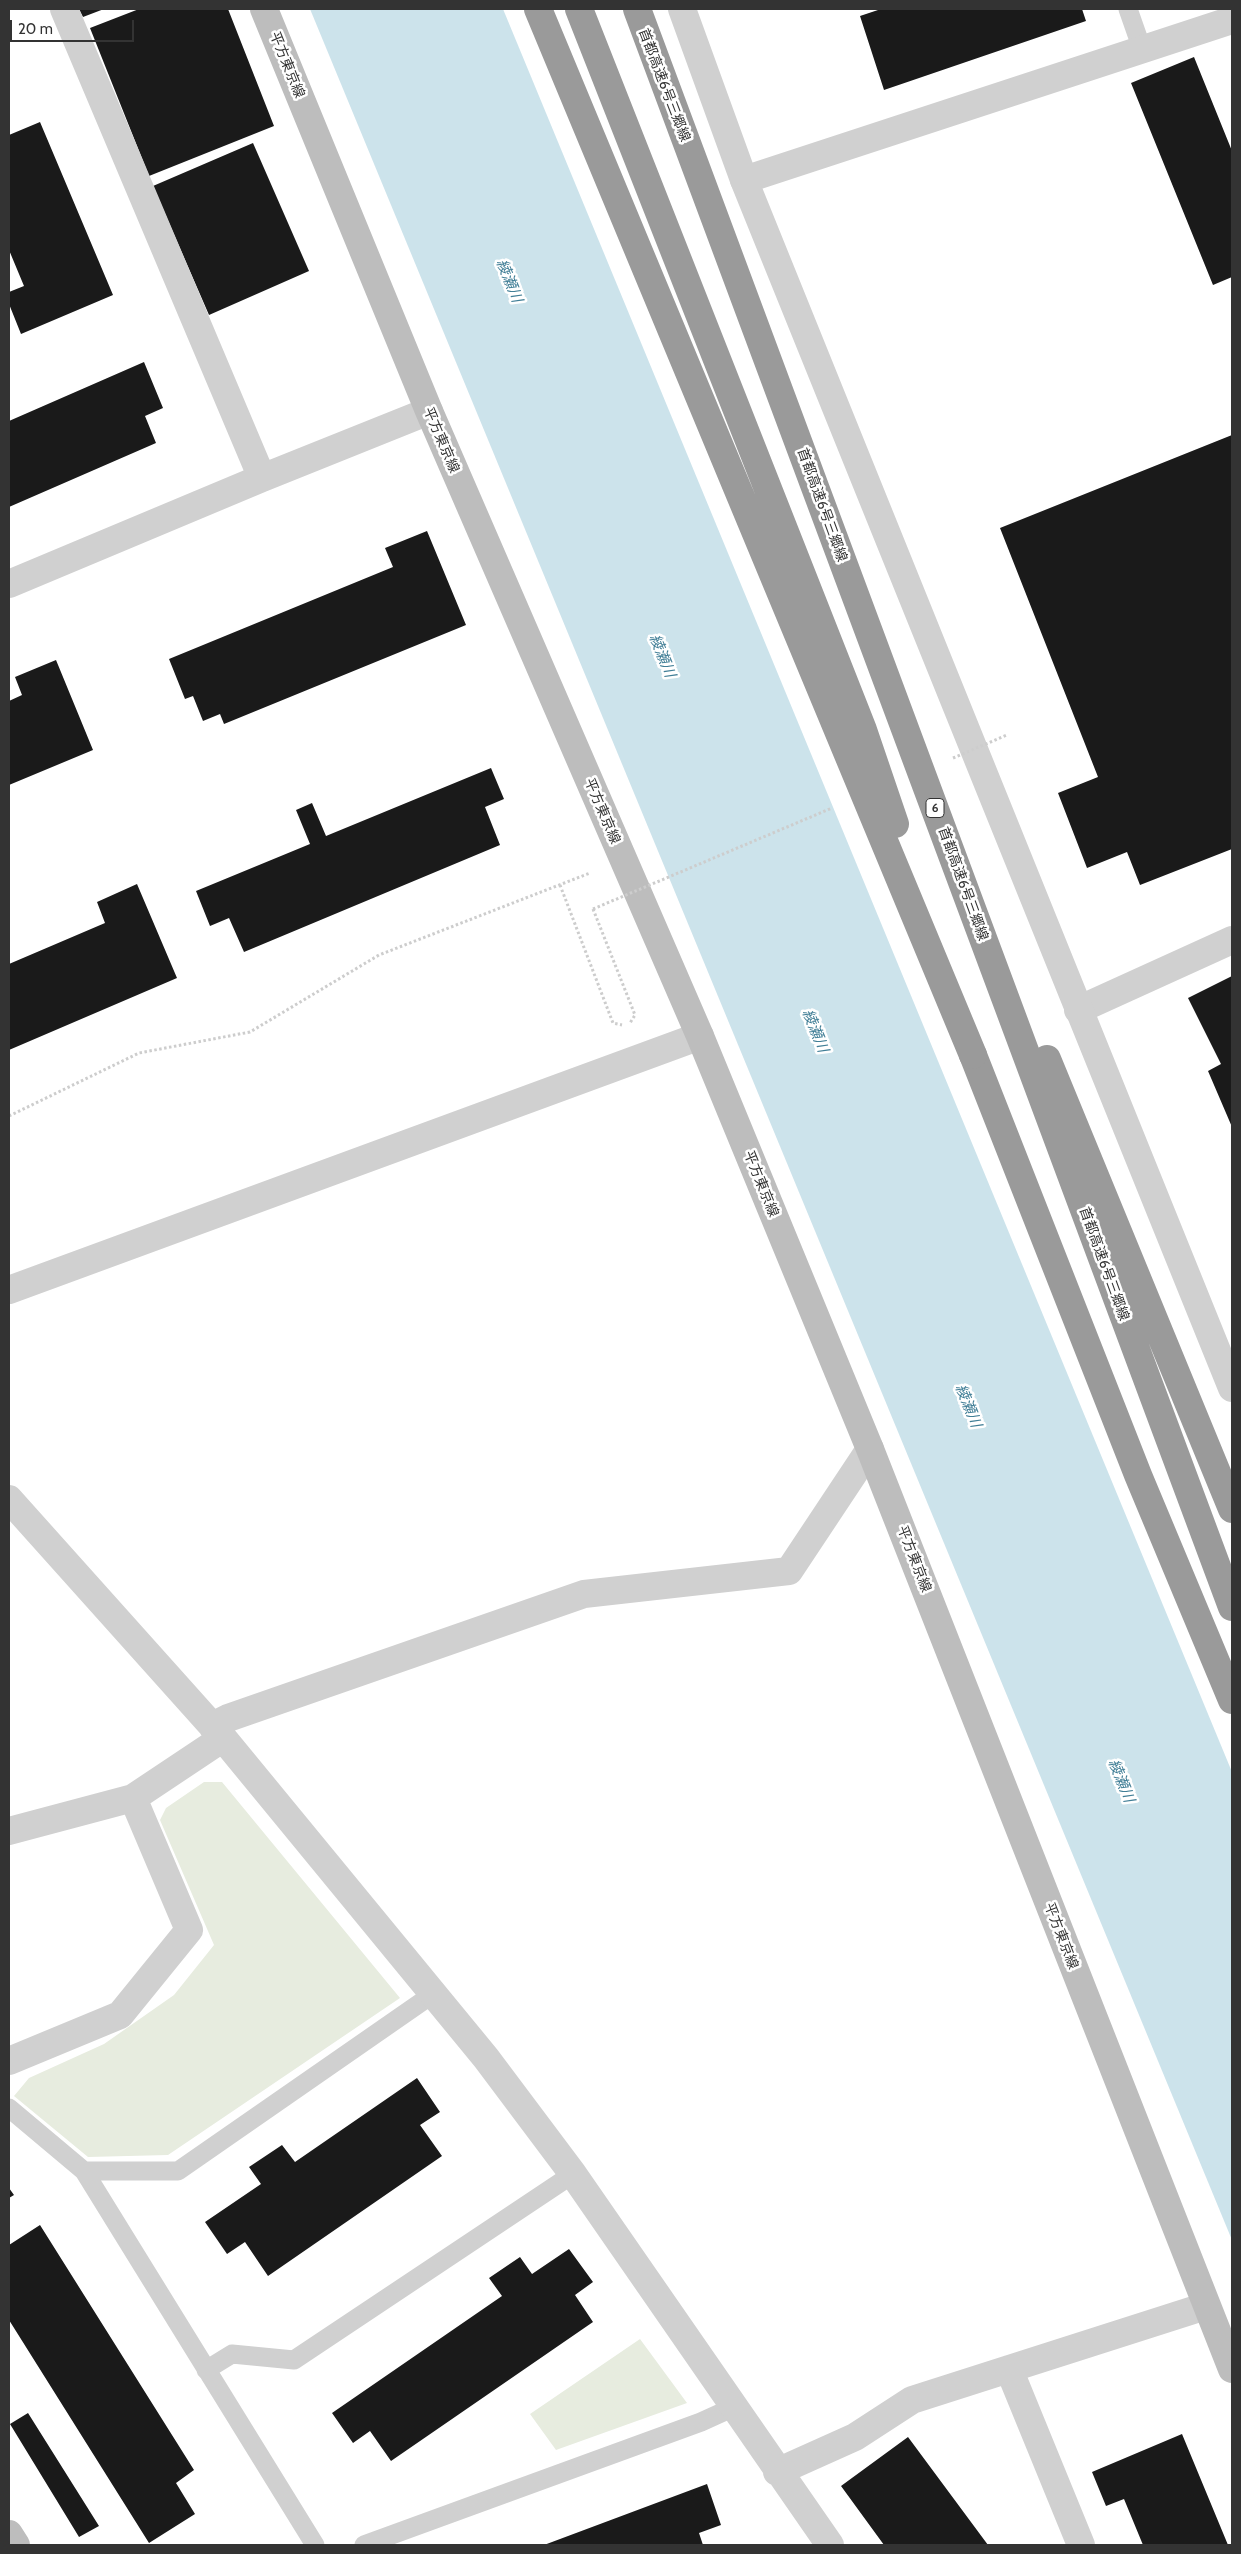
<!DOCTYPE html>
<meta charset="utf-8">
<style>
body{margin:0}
#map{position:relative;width:1241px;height:2554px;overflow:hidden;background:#fff;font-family:Cabin,sans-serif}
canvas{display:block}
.frame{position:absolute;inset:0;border:10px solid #333;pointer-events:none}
.scale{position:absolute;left:10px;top:20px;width:124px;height:22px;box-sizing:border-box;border:2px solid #333;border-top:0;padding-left:6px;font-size:15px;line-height:18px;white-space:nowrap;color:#333;-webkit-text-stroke:4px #fff;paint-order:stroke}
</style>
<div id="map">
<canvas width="1241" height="2554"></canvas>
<div class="frame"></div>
<div class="scale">20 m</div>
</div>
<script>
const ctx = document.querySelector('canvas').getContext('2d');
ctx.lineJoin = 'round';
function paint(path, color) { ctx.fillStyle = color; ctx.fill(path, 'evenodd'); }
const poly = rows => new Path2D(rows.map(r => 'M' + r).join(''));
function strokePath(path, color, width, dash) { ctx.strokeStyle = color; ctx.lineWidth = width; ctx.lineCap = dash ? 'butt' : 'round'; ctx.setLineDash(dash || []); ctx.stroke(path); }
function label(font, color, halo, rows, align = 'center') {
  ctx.font = font + ' Cabin,"Noto Sans JP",sans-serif'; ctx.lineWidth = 5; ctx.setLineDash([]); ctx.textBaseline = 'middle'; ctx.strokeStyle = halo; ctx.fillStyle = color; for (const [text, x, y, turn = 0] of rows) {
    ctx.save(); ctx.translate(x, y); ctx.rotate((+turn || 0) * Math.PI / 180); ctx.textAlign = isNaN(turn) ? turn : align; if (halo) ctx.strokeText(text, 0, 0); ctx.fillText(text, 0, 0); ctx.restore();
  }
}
paint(poly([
 [204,1782,222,1782,400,1998,168,2155,88,2157,14,2096,29,2078,104,2044,174,1995,214,1945,160,1820,166,1808],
 [640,2339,687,2403,556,2450,530,2414]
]), '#e7ecdf');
paint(poly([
 [310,9,503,9,1232,1772,1232,2240]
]), '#cce3eb');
paint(poly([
 [79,9,104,9,83,17],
 [139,9,228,9,274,126,149,176,90,28],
 [881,9,1082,9,1086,21,884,90,860,16],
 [1194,57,1232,151,1232,277,1213,285,1131,83],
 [40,122,113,295,21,334,9,304,9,292,24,286,9,250,9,135],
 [253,143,309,271,209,315,153,186],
 [144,362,163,408,145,416,156,443,9,507,9,421],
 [1232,435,1232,849,1140,885,1127,852,1087,868,1058,793,1098,777,1000,528],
 [427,531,466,625,224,724,220,714,203,721,193,696,185,699,169,659,393,567,385,548],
 [56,660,93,750,9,785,9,701,22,695,15,677],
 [491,768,504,799,485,807,500,845,244,952,229,918,210,926,196,891,310,844,296,810,312,803,326,836],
 [137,884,177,978,9,1050,9,964,105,923,97,902],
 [1232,976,1232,1127,1208,1071,1221,1064,1188,998],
 [417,2078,440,2112,420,2125,442,2156,268,2276,245,2242,227,2254,205,2222,261,2184,249,2167,282,2145,295,2162],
 [9,2188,14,2195,9,2198],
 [40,2225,194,2470,176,2483,195,2514,149,2543,9,2320,9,2245],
 [569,2249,593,2282,575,2295,593,2322,391,2461,370,2431,353,2443,332,2413,502,2296,489,2278,520,2257,532,2274],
 [28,2413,99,2526,79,2537,10,2424],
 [1182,2434,1228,2545,1143,2545,1124,2499,1106,2506,1092,2472],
 [908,2437,988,2545,884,2545,841,2486],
 [707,2484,721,2525,699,2533,703,2545,544,2545]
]), '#1a1a1a');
strokePath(poly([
 [560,885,613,1023,622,1025],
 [593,909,635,1015,630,1023],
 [9,1116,139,1053,250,1032,379,955,590,873]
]), '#cdcdcd', 3, [2.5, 2.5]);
strokePath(poly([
 [1128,9,1142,49],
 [9,2108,84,2171,315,2545],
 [84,2171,178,2171,433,1994],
 [206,2370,232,2354,294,2360,573,2174],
 [364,2545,701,2422,734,2407]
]), '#d0d0d0', 19);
strokePath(poly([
 [64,9,262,478],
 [744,180,1232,20],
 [9,584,262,478,429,411],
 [1078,1010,1232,940],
 [9,1290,700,1036],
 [9,1499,223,1738,486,2058,573,2174,830,2545],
 [212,1726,228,1718,584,1594,789,1571,870,1449],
 [9,1831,133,1798,223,1738],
 [9,2061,120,2015,189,1930,133,1798],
 [1009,2369,1081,2545],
 [777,2472,855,2437,912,2400,1206,2306]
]), '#d0d0d0', 28);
strokePath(poly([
 [682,9,744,180,1232,1388]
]), '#d0d0d0', 28);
strokePath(poly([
 [264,9,429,411,700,1036,870,1449,1232,2369],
 [9,2534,16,2545]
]), '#bdbdbd', 28);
strokePath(poly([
 [973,1055,1138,1475,1232,1700]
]), '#9a9a9a', 28);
strokePath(poly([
 [953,758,1007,735],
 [593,909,832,808]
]), '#cdcdcd', 3, [2.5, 2.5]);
strokePath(poly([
 [538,9,973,1055],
 [579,9,863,730,895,824],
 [637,9,1232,1607],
 [1047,1059,1232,1509]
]), '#9a9a9a', 28);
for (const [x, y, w] of [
 [935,808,18]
]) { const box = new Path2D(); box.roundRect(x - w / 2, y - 9.5, w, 19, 4); ctx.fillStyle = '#fff'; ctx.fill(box); strokePath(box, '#333', 1); }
label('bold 12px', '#333', null, [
 ["6",935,808]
]);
label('14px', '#333', '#fff', [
 ["平方東京線",287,65,68],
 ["首都高速6号三郷線",664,85,69],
 ["平方東京線",441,440,67],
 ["首都高速6号三郷線",822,505,70],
 ["平方東京線",602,811,67],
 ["首都高速6号三郷線",963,884,70],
 ["平方東京線",761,1184,68],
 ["首都高速6号三郷線",1104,1264,70],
 ["平方東京線",914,1559,69],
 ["平方東京線",1061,1936,69]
]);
label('italic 15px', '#407e96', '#fff', [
 ["綾瀬川",509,281,68],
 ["綾瀬川",662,656,68],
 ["綾瀬川",815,1031,68],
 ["綾瀬川",968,1406,68],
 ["綾瀬川",1121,1781,68]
]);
</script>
